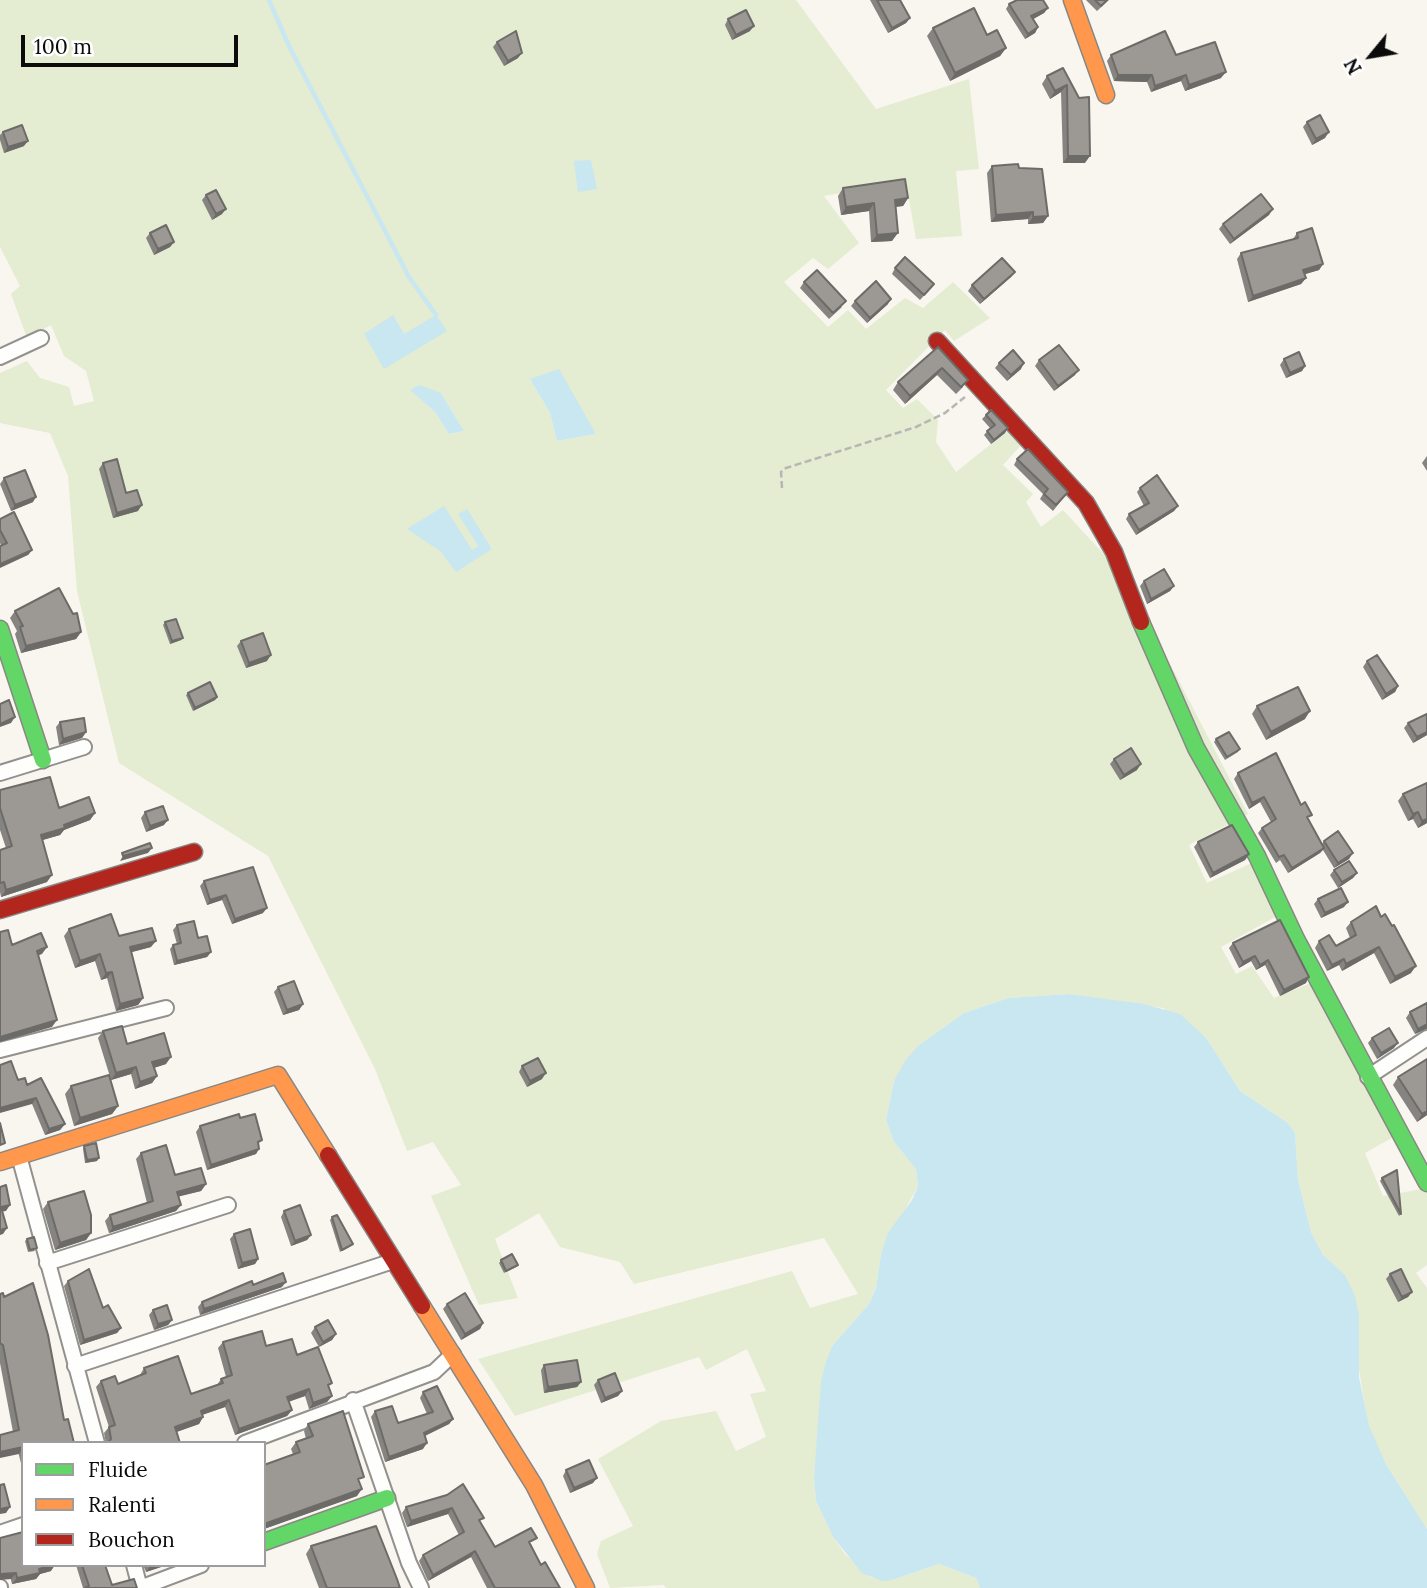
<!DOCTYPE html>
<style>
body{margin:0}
#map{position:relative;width:1427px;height:1588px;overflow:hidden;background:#f9f6ef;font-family:Lora,serif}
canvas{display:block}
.legend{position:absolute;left:21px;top:1441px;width:245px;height:126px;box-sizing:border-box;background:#fff;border:2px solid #9d9d9d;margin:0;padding:9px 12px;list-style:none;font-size:21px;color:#0b0b0b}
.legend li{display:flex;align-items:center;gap:14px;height:35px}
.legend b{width:35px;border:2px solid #9d9d9d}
.north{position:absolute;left:1336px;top:21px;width:70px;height:70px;-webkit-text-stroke:5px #fff;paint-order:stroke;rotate:240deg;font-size:19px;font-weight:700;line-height:28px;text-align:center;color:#0b0b0b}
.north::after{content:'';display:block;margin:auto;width:24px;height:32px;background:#0b0b0b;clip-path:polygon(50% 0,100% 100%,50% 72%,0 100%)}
.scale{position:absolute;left:21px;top:35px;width:217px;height:32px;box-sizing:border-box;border:4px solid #0b0b0b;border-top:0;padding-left:9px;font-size:21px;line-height:24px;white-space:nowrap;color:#0b0b0b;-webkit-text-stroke:5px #fff;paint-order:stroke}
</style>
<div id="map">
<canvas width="1427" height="1588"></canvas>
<ul class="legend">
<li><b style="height:9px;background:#63d668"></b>Fluide</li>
<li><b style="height:9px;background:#ff974d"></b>Ralenti</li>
<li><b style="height:9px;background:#b3261e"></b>Bouchon</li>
</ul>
<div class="north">N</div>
<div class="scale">100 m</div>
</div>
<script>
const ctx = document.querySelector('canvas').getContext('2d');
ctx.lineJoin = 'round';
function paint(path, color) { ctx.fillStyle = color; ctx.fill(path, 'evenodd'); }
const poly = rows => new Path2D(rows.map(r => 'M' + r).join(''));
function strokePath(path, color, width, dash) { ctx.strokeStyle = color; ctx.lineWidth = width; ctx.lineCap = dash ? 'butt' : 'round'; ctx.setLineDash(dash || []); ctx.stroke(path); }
paint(poly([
 [0,0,796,0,876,109,969,79,979,169,956,171,962,236,916,239,906,182,824,196,859,243,828,269,813,258,784,282,828,327,848,310,866,329,905,298,923,308,953,282,990,318,954,341,945,330,886,390,903,408,917,399,938,420,936,442,956,472,1012,427,1023,443,1003,465,1033,494,1026,502,1041,527,1063,510,1125,577,1248,814,1189,845,1207,883,1261,859,1286,911,1221,947,1236,974,1252,966,1274,998,1323,978,1406,1130,1365,1153,1383,1196,1427,1188,1427,1265,1416,1273,1427,1288,1427,1529,1386,1464,1368,1426,1344,1275,1323,1255,1311,1232,1298,1180,1295,1133,1288,1123,1240,1091,1207,1039,1163,1008,1068,994,1008,998,964,1013,919,1045,894,1081,886,1120,894,1142,916,1169,918,1186,881,1254,876,1287,869,1304,833,1345,821,1399,814,1478,816,1501,833,1537,845,1554,870,1577,892,1580,939,1564,976,1578,980,1588,666,1588,664,1585,610,1588,597,1554,601,1541,633,1526,598,1459,661,1421,716,1411,736,1451,766,1437,750,1394,766,1391,747,1349,706,1370,699,1357,515,1416,478,1359,792,1271,810,1308,858,1294,824,1238,634,1284,620,1262,560,1247,539,1213,495,1239,518,1298,479,1305,431,1196,461,1185,433,1142,407,1151,375,1069,268,856,119,763,77,591,68,476,50,433,0,423,0,373,27,361,40,378,69,387,74,406,94,401,86,371,64,356,51,325,27,338,11,294,20,286,0,247],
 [530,379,596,433,596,434,557,441,550,413],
 [411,390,441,393,464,431,449,434,435,412],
 [459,514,492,548,456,571,440,551,472,551,478,546]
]), '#e4ecd1');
paint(poly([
 [591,160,597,189,578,192,574,161],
 [393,315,404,334,436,315,447,331,384,369,364,334],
 [559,369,596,434,557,441,550,413,530,379],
 [419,385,441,393,464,431,449,434,435,412,410,390],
 [444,506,472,550,478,546,458,514,467,509,492,549,456,572,440,551,407,529],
 [1068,994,1144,1004,1180,1014,1207,1039,1240,1091,1288,1123,1295,1133,1298,1180,1311,1232,1323,1255,1345,1275,1355,1296,1359,1315,1359,1377,1369,1426,1386,1464,1427,1529,1427,1588,980,1588,976,1578,939,1564,892,1580,882,1581,862,1573,833,1537,816,1501,814,1478,821,1381,826,1362,833,1345,869,1304,876,1288,881,1254,888,1233,912,1200,918,1186,916,1169,894,1142,886,1120,894,1081,905,1061,919,1045,964,1013,1008,998]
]), '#c9e7f0');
strokePath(poly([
 [269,0,289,46,409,277,436,315]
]), '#c9e7f0', 4.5);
const street = poly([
 [0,357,41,338],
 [0,773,84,747],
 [0,1050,166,1008],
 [1368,1077,1427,1038],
 [19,1156,97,1443],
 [47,1263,228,1205],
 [75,1366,393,1261],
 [353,1400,409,1563,421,1588],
 [245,1443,434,1372,453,1354],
 [0,1533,23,1525],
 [134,1565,140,1588],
 [0,1587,0,1588],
 [140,1588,201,1565]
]);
const fast = poly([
 [1141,622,1196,748,1257,856,1296,939,1427,1183],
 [0,629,43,760],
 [264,1542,387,1498]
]);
const slow = poly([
 [1072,0,1106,95],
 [0,1162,278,1075,328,1155],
 [422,1306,534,1485,586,1588]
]);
const jam = poly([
 [937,341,1086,503,1114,552,1141,622],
 [0,910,194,852],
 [328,1155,422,1306]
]);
strokePath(street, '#92918e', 18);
strokePath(fast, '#898784', 19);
strokePath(slow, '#898784', 19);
strokePath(jam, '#898784', 19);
strokePath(poly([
 [782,488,781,472,786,468,916,427,945,413,965,397]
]), '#b7b6b5', 2.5, [7, 3.5]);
strokePath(street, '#fefefd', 14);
strokePath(fast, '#63d668', 16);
strokePath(slow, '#ff974d', 16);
strokePath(jam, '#b3261e', 16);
paint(poly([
 [870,0,900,0,910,18,906,23,888,33],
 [1086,0,1109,0,1097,11],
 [1009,4,1048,8,1044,13,1033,19,1038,27,1035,33,1025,39,1006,9],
 [728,19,750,31,732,40,725,25],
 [933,28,1006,48,1000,56,950,81,927,36],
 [497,42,518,58,504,66,493,47],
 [1111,55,1176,55,1221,78,1185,91,1181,81,1151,92,1147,82,1114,81,1107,61],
 [1063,68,1085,163,1063,163,1061,92,1050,99,1042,84,1047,76],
 [1307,122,1325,138,1312,145,1303,127],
 [3,132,24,146,4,153,0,140,0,135],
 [992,166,1019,168,1048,216,1043,223,1028,224,1028,219,991,222,987,173],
 [843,188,908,198,903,206,896,207,892,241,871,242,869,211,841,215,838,196],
 [206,195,222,214,212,220,202,200],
 [1269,215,1230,244,1219,229,1223,224],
 [150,233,174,242,170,247,154,255,146,238],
 [1297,233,1323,264,1319,270,1305,274,1306,278,1301,284,1248,302,1237,259,1241,253,1293,239],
 [895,268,930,289,920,300,892,274],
 [1015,272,1011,277,980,304,968,291,972,285],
 [804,282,842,307,829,319,800,288],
 [855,301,888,304,867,323,851,306],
 [938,347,963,387,956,394,937,375,905,404,893,390,898,382],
 [1284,359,1305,366,1302,371,1286,378,1280,365],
 [1039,360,1075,375,1054,391,1035,366],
 [999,363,1021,369,1007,381,995,368],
 [986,415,1005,433,991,444,984,435,990,428,982,419],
 [1427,456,1427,471,1422,463],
 [1017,459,1068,492,1053,511,1040,499,1043,494,1014,465],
 [103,463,126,493,138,511,113,518,99,469],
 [4,478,33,502,11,511,0,484],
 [1140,488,1178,506,1174,511,1136,535,1126,519,1129,514,1144,506,1137,492],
 [0,519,32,550,28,555,1,545,0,543],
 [1144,581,1174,586,1170,591,1147,604,1140,586],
 [15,611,81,632,76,639,21,653,15,634,17,631,10,618],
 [165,622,181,640,170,644,163,625],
 [241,641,267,661,246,668,237,646],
 [1367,661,1398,686,1395,692,1382,700,1363,667],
 [188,693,217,697,215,700,193,711,186,695],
 [1257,706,1305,719,1266,740,1252,714],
 [1427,715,1427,735,1413,743,1404,728,1408,723],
 [60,722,86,732,82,738,59,745,56,727],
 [1216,739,1240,749,1238,752,1225,760,1214,742],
 [1114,759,1137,770,1120,780,1110,764],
 [1238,773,1309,820,1322,844,1324,841,1349,859,1334,868,1323,850,1320,853,1288,873,1280,860,1276,863,1258,833,1262,828,1271,822,1260,802,1249,809,1234,779],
 [0,790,59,808,95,813,90,820,64,830,60,835,42,840,47,882,1,897,0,892,0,850,6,848,0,830],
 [1403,794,1427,823,1418,828,1413,819,1408,821,1398,801],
 [145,812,164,825,146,832,141,818],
 [1198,842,1249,854,1245,860,1210,878,1194,847],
 [1334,870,1357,873,1353,878,1338,888,1330,875],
 [204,881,263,913,232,924,222,900,207,905,200,886],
 [1318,899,1344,907,1321,918,1314,904],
 [1381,917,1411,973,1390,984,1374,953,1342,971,1339,965,1327,971,1315,948,1319,941,1336,946,1350,938,1346,928,1351,922],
 [1280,920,1306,983,1280,996,1265,965,1256,970,1251,961,1239,968,1229,948,1233,943],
 [177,925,211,952,207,957,174,965,170,949,173,945,177,944,173,930],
 [69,929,119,936,151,947,131,952,143,998,138,1005,116,1011,107,978,101,980,95,961,75,968,64,936],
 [278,987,303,1004,299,1010,283,1015,274,992],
 [1427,1003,1427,1029,1426,1029,1415,1034,1406,1018,1410,1012],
 [103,1031,166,1064,154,1068,157,1076,152,1083,135,1089,131,1074,111,1080,98,1038],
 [1372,1038,1394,1048,1377,1059,1368,1043],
 [1427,1059,1427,1115,1417,1122,1393,1085,1398,1077],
 [522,1066,542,1079,527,1087,519,1072],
 [18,1080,27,1085,65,1124,60,1130,45,1135,32,1104],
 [71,1086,118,1106,112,1114,74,1126,65,1094],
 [240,1118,259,1146,256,1154,207,1170,196,1132,200,1126],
 [84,1146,97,1161,85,1163,83,1149],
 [141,1153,175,1175,206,1184,201,1191,179,1196,181,1205,176,1211,109,1233,105,1221,110,1215,147,1203,136,1159],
 [1382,1178,1401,1214,1399,1216,1380,1181],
 [48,1202,91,1233,86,1240,55,1250,43,1209],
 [284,1211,311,1235,307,1240,291,1246,281,1217],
 [332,1217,351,1246,340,1252,330,1220],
 [234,1234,258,1259,255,1264,238,1269,230,1239],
 [27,1239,35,1251,28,1252,25,1241],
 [501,1260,516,1267,504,1273,499,1263],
 [1390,1274,1412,1292,1408,1297,1398,1302,1386,1279],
 [68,1281,103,1308,121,1328,117,1333,80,1345,64,1286],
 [253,1285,282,1287,200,1315,198,1307,202,1302],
 [0,1294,23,1443,23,1471,13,1432,0,1363],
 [447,1304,483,1323,480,1329,461,1340,443,1309],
 [153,1310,172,1320,168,1325,154,1330,149,1315],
 [315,1327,336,1334,332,1340,319,1347,311,1333],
 [223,1342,266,1346,297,1355,329,1387,332,1396,327,1402,309,1409,305,1396,289,1401,292,1410,287,1416,235,1435,225,1407,202,1415,203,1417,199,1424,176,1432,180,1443,106,1443,104,1433,109,1427,96,1387,101,1381,118,1384,140,1375,144,1368,191,1394,217,1385,221,1379,226,1377,218,1348],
 [544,1365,581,1382,577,1387,544,1393,541,1370],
 [598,1380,622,1391,618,1396,601,1403,594,1385],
 [423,1392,453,1419,449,1424,425,1436,423,1449,385,1462,371,1417,375,1411,398,1423,427,1414,420,1398],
 [308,1424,360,1482,357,1496,264,1529,264,1465,293,1454,291,1449,296,1442,306,1439,304,1431],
 [566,1470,593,1483,570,1493,563,1476],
 [447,1495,480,1523,495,1547,532,1544,530,1545,541,1565,560,1588,487,1588,471,1557,428,1581,419,1561,423,1555,459,1535,448,1514,407,1527,402,1513,406,1507],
 [0,1538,51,1571,40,1574,36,1579,12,1584],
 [311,1546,400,1588,319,1588,306,1554],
 [76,1565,105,1565,112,1585,137,1588,83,1588],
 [143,1565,167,1565,146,1572]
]), '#868480');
paint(poly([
 [1048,8,1044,13,1028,22,1031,16],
 [910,18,906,23,888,33,892,28],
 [754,26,750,31,732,40,736,35],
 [1038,27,1035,33,1025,39,1028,34],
 [1006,48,1000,56,950,81,955,73],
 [522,53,518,58,504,66,508,61],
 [1226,72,1221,78,1185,91,1189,85],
 [1118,75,1152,75,1147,82,1114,81],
 [1186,75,1181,81,1151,92,1155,86],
 [1067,85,1061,92,1050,99,1055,91],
 [1329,132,1325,138,1312,145,1316,139],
 [28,141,24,146,4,153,8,147],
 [1068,156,1090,156,1085,163,1063,163],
 [908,198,903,206,890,207,895,200],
 [874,203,869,211,841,215,846,207],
 [226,209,222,214,212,220,216,214],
 [1273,209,1269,215,1230,244,1234,239],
 [1033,212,1028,219,991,222,996,215],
 [1048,216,1043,223,1028,224,1033,217],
 [898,233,892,241,871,242,877,235],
 [174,242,170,247,154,255,158,249],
 [1323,264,1319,270,1299,276,1303,270],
 [1015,272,1011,277,980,304,984,299],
 [1306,278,1301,284,1248,302,1253,296],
 [891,299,888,304,867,323,870,318],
 [1024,363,1021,369,1007,381,1011,375],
 [1305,366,1302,371,1286,378,1290,373],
 [942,368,937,375,905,404,910,396],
 [1079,370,1075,375,1054,391,1058,386],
 [1008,428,1005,433,991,444,994,440],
 [36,497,33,502,11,511,15,505],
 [142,505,138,511,113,518,117,513],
 [1178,506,1174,511,1136,535,1139,530],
 [32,550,28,555,0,568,0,564],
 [1174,586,1170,591,1147,604,1151,599],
 [81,632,76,639,21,653,26,646],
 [183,638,181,640,170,644,172,641],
 [271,655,267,661,246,668,249,663],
 [1398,686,1395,692,1382,700,1386,694],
 [217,697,215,700,193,711,195,708],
 [1310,711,1305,719,1266,740,1271,732],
 [15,717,11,723,0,727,0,724],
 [86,732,82,738,59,745,63,739],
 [1427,732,1427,735,1413,743,1417,737],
 [1141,764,1137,770,1120,780,1124,775],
 [1264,797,1260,802,1249,809,1252,803],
 [1418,812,1413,819,1408,821,1413,814],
 [95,813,90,820,64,830,60,835,36,842,41,835,64,825],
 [1427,819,1427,823,1418,828,1422,821],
 [168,820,164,825,146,832,150,826],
 [152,848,148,853,120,861,123,856],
 [1324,848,1320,853,1288,873,1292,868],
 [1353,853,1349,859,1334,868,1338,863],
 [1249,854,1245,860,1210,878,1213,873],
 [1357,873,1353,878,1338,888,1342,882],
 [52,875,47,882,1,897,6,890],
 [226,895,222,900,207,905,210,900],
 [1348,902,1344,907,1321,918,1325,913],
 [267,908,263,913,232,924,235,919],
 [156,941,151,947,125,954,130,947],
 [47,947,42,954,32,958,37,951],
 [1379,947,1374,953,1342,971,1346,964],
 [211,952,207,957,174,965,177,961],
 [100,954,95,961,75,968,80,961],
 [1255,956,1251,961,1239,968,1243,962],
 [1344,959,1339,965,1327,971,1332,965],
 [1268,960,1265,965,1256,970,1260,965],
 [1416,966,1411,973,1390,984,1395,977],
 [112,972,107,978,101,980,106,973],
 [1309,977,1306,983,1280,996,1284,990],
 [143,998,138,1005,116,1011,120,1004],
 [303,1004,299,1010,283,1015,287,1010],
 [57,1020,52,1027,0,1042,0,1037],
 [1427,1024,1427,1029,1426,1029,1415,1034,1418,1029],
 [1398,1043,1394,1048,1377,1059,1381,1053],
 [171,1057,166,1064,147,1070,152,1062],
 [136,1067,131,1074,111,1080,116,1073],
 [546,1073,542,1079,527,1087,530,1081],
 [157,1076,152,1083,135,1089,140,1082],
 [36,1098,32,1104,0,1113,0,1108],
 [118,1106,112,1114,74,1126,80,1118],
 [1427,1111,1427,1115,1417,1122,1422,1114],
 [65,1124,60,1130,45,1135,49,1129],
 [259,1149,256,1154,207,1170,211,1165],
 [99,1158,97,1161,85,1163,87,1160],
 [206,1184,201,1191,173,1198,177,1192],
 [10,1205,6,1211,0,1212,1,1207],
 [181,1205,176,1211,109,1233,113,1227],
 [7,1228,3,1234,0,1235,0,1230],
 [91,1233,86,1240,55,1250,60,1243],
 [311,1235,307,1240,291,1246,295,1241],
 [258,1259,255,1264,238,1269,242,1263],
 [286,1282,282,1287,200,1315,204,1309],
 [1412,1292,1408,1297,1398,1302,1402,1297],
 [172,1320,168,1325,154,1330,158,1324],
 [483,1323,480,1329,461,1340,465,1334],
 [121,1328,117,1333,80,1345,84,1340],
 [336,1334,332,1340,319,1347,323,1342],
 [581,1382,577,1387,544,1393,548,1387],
 [309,1389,305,1396,283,1404,287,1397],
 [622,1391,618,1396,601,1403,605,1398],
 [332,1396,327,1402,309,1409,313,1403],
 [229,1400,225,1407,196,1417,201,1411],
 [292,1410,287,1416,235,1435,239,1429],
 [203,1417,199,1424,171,1434,175,1427],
 [453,1419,449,1424,420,1438,424,1433],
 [427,1443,423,1449,385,1462,389,1457],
 [23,1447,19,1454,0,1458,0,1452],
 [597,1478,593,1483,570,1493,574,1488],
 [362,1489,357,1496,264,1529,264,1524],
 [10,1507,6,1513,0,1514,0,1509],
 [452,1508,448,1514,407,1527,411,1521],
 [475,1551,471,1557,428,1581,433,1575],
 [55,1565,51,1571,40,1574,36,1579,12,1584,17,1578,39,1569],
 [153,1565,167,1565,146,1572,150,1566],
 [16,1573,11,1579,0,1580,0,1574]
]), '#6d6b68');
const building = poly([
 [877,0,900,0,910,18,892,28,877,0],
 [1017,0,1043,0,1048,8,1031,16,1038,27,1028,34,1009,4,1017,0],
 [1095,0,1107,0,1101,6,1095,0],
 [974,8,987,35,997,30,1006,48,955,73,933,28,974,8],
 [746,10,754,26,736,35,728,19,746,10],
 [516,31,522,53,508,61,497,42,516,31],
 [1165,31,1176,55,1215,42,1226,72,1189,85,1186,75,1155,86,1152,75,1118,75,1111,55,1165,31],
 [1063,68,1079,98,1089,97,1090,156,1068,156,1067,85,1055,91,1047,76,1063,68],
 [1320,115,1329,132,1316,139,1307,122,1320,115],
 [22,125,28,141,8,147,3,132,22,125],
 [1018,164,1019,168,1042,169,1048,216,1033,217,1033,212,996,215,992,166,1018,164],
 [905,179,908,198,895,200,898,233,877,235,874,203,846,207,843,188,905,179],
 [216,190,226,209,216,214,206,195,216,190],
 [1261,194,1273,209,1234,239,1223,224,1261,194],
 [166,225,174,242,158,249,150,233,166,225],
 [1312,228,1323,264,1303,270,1306,278,1253,296,1241,253,1298,238,1297,233,1312,228],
 [905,257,934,284,924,295,895,268,905,257],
 [1002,258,1015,272,984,299,972,285,1002,258],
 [817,270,846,301,833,313,804,282,817,270],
 [876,281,891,299,870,318,855,301,876,281],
 [1059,345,1079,370,1058,386,1039,360,1059,345],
 [938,347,968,380,961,387,942,368,910,396,898,382,938,347],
 [1013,350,1024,363,1011,375,999,363,1013,350],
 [1299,352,1305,366,1290,373,1284,359,1299,352],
 [991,410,1008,428,994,440,987,431,995,425,986,415,991,410],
 [1028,449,1068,492,1056,505,1044,494,1048,489,1017,459,1028,449],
 [117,459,126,493,137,490,142,505,117,513,103,463,117,459],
 [25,470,36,497,15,505,4,478,25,470],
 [1157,475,1178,506,1139,530,1129,514,1149,503,1140,488,1157,475],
 [14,512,32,550,0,564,0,546,7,543,0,530,0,519,14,512],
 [1164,569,1174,586,1151,599,1144,581,1164,569],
 [59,588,73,614,77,613,81,632,26,646,20,627,23,626,15,611,59,588],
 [176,619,183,638,172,641,165,622,176,619],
 [263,633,271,655,249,663,241,641,263,633],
 [1377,655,1398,686,1386,694,1367,661,1377,655],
 [210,682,217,697,195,708,188,693,210,682],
 [1298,687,1310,711,1271,732,1257,706,1298,687],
 [9,700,15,717,0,724,0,704,9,700],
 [1427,714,1427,732,1417,737,1408,723,1427,714],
 [84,718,86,732,63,739,60,722,84,718],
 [1229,732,1240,749,1227,757,1216,739,1229,732],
 [1131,748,1141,764,1124,775,1114,759,1131,748],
 [1276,753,1301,805,1305,802,1312,815,1307,817,1324,848,1292,868,1284,855,1279,857,1262,828,1276,819,1264,797,1252,803,1238,773,1276,753],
 [50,777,59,808,89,797,95,813,64,825,65,828,41,835,52,875,6,890,4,882,0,883,0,850,12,846,0,808,0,790,50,777],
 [1427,783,1427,819,1422,821,1418,812,1413,814,1403,794,1427,783],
 [163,806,168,820,150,826,145,812,163,806],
 [1232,825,1249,854,1213,873,1198,842,1232,825],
 [1338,831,1353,853,1338,863,1324,841,1338,831],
 [150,843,152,848,123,856,122,853,150,843],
 [1349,861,1357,873,1342,882,1334,870,1349,861],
 [253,867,267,908,235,919,226,895,210,900,204,881,253,867],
 [1341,888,1348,902,1325,913,1318,899,1341,888],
 [1376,906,1381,917,1385,914,1392,926,1394,925,1416,966,1395,977,1379,947,1346,964,1344,959,1332,965,1319,941,1329,935,1336,946,1356,935,1351,922,1376,906],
 [111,914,119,936,152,928,156,941,130,947,143,998,120,1004,112,972,106,973,100,954,80,961,69,929,111,914],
 [1280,920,1309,977,1284,990,1268,960,1260,965,1255,956,1243,962,1233,943,1280,920],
 [194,921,198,938,207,936,211,952,177,961,173,945,181,943,177,925,194,921],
 [8,930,12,945,41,933,47,947,37,951,57,1020,0,1037,0,932,8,930],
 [294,981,303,1004,287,1010,278,987,294,981],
 [1427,1003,1427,1024,1418,1029,1410,1012,1427,1003],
 [122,1026,127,1044,164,1033,171,1057,152,1062,157,1076,140,1082,136,1067,116,1073,103,1031,122,1026],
 [1389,1028,1398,1043,1381,1053,1372,1038,1389,1028],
 [538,1058,546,1073,530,1081,522,1066,538,1058],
 [1427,1059,1427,1111,1422,1114,1398,1077,1427,1059],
 [11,1061,18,1080,25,1078,27,1085,41,1078,65,1124,49,1129,36,1098,0,1108,0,1065,11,1061],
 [109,1075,118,1106,80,1118,71,1086,109,1075],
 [239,1114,240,1118,255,1114,262,1140,258,1142,259,1149,211,1165,200,1126,239,1114],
 [0,1123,5,1143,0,1145,0,1123],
 [96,1143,99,1158,87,1160,84,1146,96,1143],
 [166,1145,175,1175,201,1168,206,1184,177,1192,181,1205,113,1227,110,1215,153,1201,141,1153,166,1145],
 [1397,1170,1401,1214,1382,1178,1397,1170],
 [6,1185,10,1205,1,1207,7,1228,0,1230,0,1187,6,1185],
 [84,1191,91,1215,91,1233,60,1243,48,1202,84,1191],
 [300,1205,311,1235,295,1241,284,1211,300,1205],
 [337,1215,353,1244,342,1250,332,1217,337,1215],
 [250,1229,258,1259,242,1263,234,1234,250,1229],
 [34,1237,37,1248,30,1250,27,1239,34,1237],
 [512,1254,518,1265,506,1271,501,1260,512,1254],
 [89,1269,103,1308,108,1305,121,1328,84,1340,68,1281,89,1269],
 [1401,1269,1412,1292,1402,1297,1390,1274,1401,1269],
 [283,1273,286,1282,204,1309,202,1302,252,1281,253,1285,283,1273],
 [33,1283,48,1335,64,1420,68,1419,74,1443,23,1443,23,1447,0,1452,0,1435,19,1430,3,1345,0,1343,0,1294,3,1293,4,1297,33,1283],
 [465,1293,483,1323,465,1334,447,1304,465,1293],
 [167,1305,172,1320,158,1324,153,1310,167,1305],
 [328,1320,336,1334,323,1342,315,1327,328,1320],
 [262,1331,266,1346,292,1339,297,1355,318,1347,332,1383,328,1385,332,1396,313,1403,309,1389,287,1397,292,1410,239,1429,229,1400,201,1411,203,1417,175,1427,180,1443,108,1443,111,1439,109,1427,115,1425,101,1381,115,1376,118,1384,146,1373,144,1368,178,1356,191,1394,223,1383,221,1379,232,1375,223,1342,262,1331],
 [577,1360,581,1382,548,1387,544,1365,577,1360],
 [615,1373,622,1391,605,1398,598,1380,615,1373],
 [437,1386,453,1419,424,1433,427,1443,389,1457,375,1411,392,1406,398,1423,433,1412,423,1392,437,1386],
 [343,1411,364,1477,358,1479,362,1489,264,1524,264,1465,300,1452,296,1442,313,1436,308,1424,343,1411],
 [589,1460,597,1478,574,1488,566,1470,589,1460],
 [4,1484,10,1507,0,1509,0,1485,4,1484],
 [463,1484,484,1518,479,1520,495,1547,531,1528,537,1538,529,1542,541,1565,545,1562,560,1588,495,1588,475,1551,433,1575,423,1555,464,1532,452,1508,411,1521,406,1507,447,1495,463,1484],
 [376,1526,397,1579,400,1588,327,1588,311,1546,376,1526],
 [23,1532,23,1565,55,1565,39,1569,40,1573,17,1578,16,1573,0,1574,0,1538,23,1532],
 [82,1565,105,1565,112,1585,134,1579,137,1588,85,1588,89,1586,82,1565]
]);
paint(building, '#9c9995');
strokePath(building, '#6d6b68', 2);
</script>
